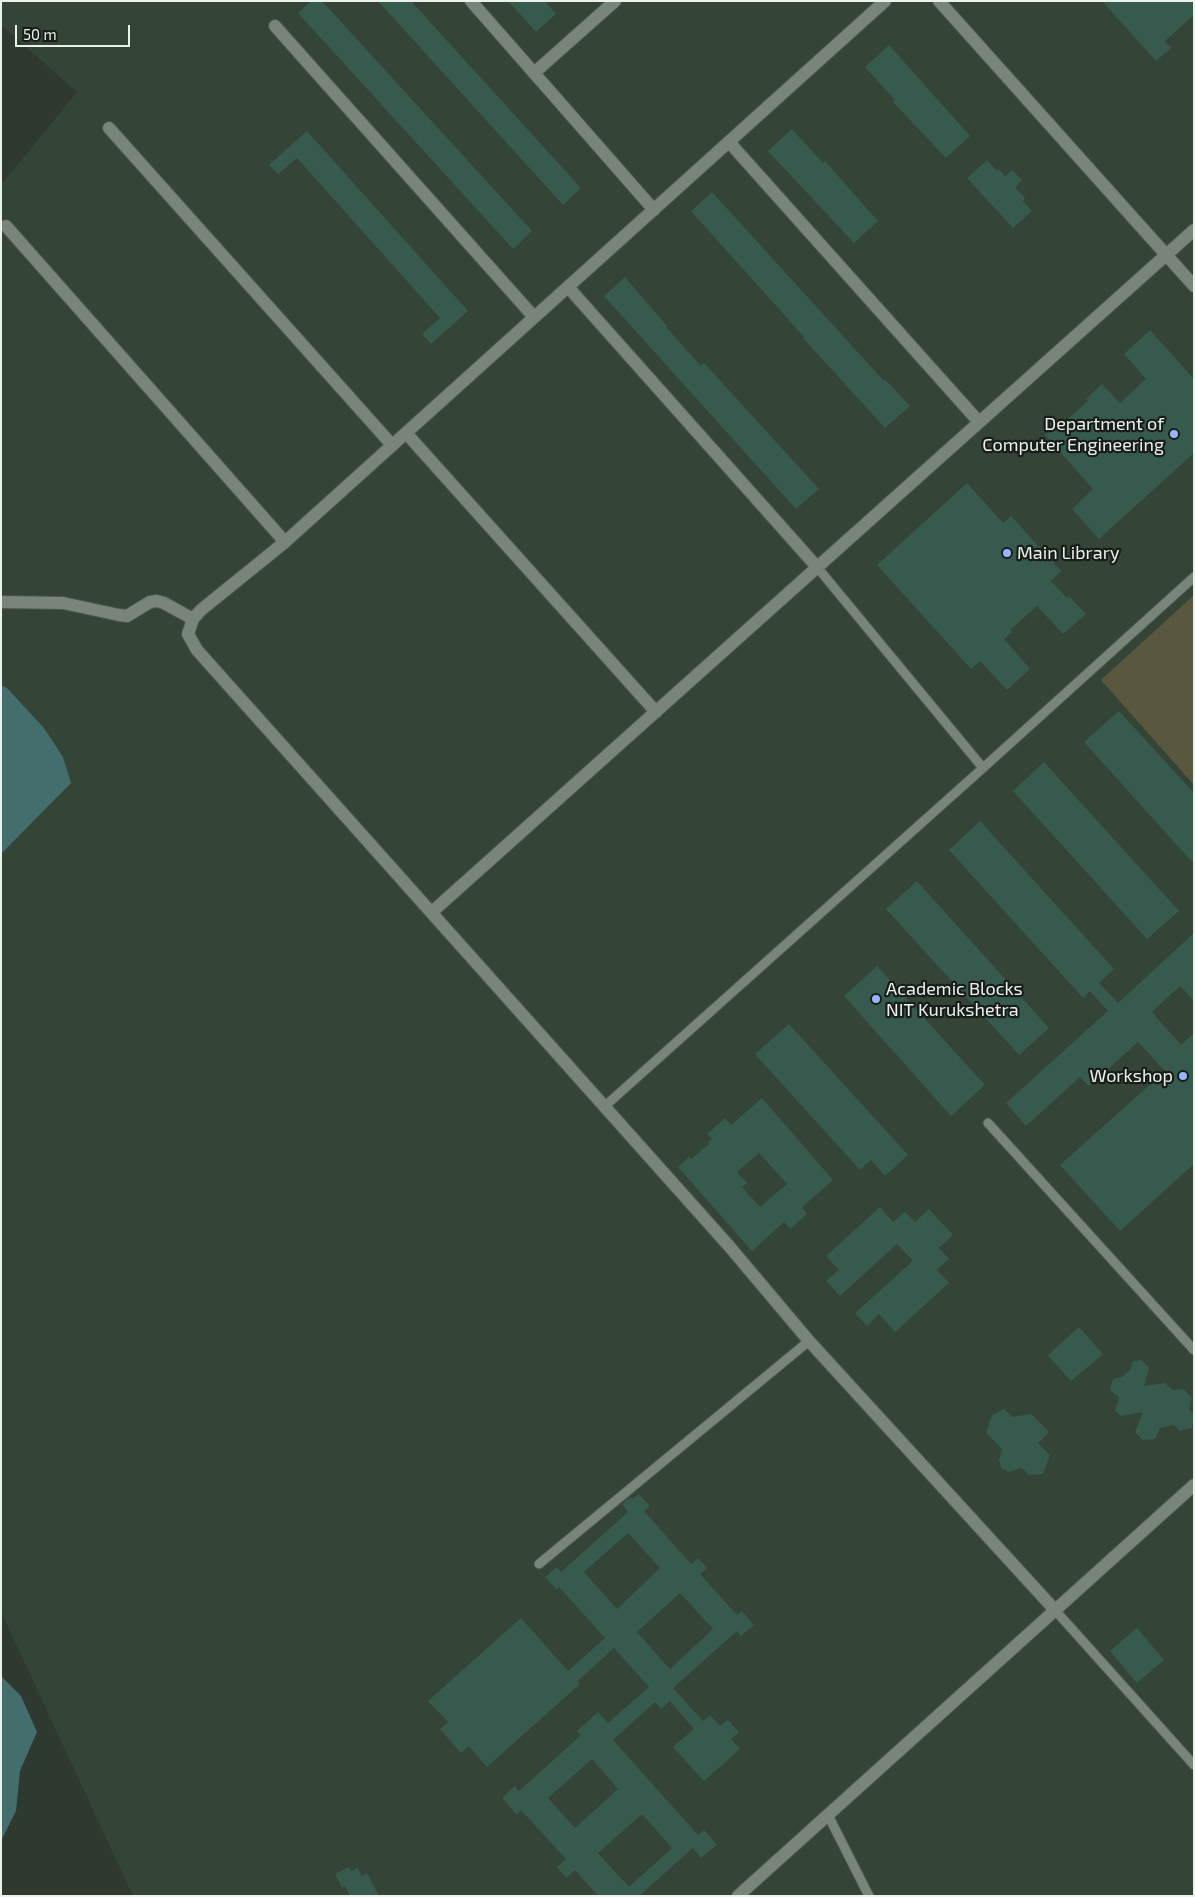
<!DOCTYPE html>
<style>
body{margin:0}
#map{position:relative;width:1195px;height:1897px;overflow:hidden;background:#2e392f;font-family:"Exo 2",sans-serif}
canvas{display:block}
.frame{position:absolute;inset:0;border:2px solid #ebf2ec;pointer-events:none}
.scale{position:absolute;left:15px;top:25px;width:115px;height:22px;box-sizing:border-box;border:2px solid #ebf2ec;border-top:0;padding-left:6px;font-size:15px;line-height:18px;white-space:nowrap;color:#ebf2ec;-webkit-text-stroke:4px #191e1a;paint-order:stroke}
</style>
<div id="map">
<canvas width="1195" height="1897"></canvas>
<div class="frame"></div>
<div class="scale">50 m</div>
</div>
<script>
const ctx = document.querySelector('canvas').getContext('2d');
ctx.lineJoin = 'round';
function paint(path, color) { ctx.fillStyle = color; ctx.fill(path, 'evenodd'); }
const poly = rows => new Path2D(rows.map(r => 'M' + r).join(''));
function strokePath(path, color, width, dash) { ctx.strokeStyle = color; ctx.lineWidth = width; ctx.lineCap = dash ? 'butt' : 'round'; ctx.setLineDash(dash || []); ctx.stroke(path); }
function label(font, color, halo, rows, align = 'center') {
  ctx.font = font + ' "Exo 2",sans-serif'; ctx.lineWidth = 4.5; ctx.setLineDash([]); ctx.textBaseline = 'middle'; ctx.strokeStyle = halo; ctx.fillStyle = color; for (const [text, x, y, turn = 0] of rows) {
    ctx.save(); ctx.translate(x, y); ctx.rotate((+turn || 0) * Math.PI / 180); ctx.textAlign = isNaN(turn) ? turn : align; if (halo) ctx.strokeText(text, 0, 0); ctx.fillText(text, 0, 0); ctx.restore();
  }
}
paint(poly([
 [1,1,1194,1,1194,1896,133,1896,1,1612,1,185,77,92,1,25]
]), '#344436');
paint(poly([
 [1194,595,1194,785,1101,680]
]), '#5a573f');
paint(poly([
 [1,685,7,688,44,728,63,757,71,783,1,854],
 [1,1676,21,1696,37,1732,20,1771,16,1811,1,1841]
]), '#446d6d');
paint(poly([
 [311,1,322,1,532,231,513,249,298,13],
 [378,1,411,1,581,188,563,205],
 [508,1,545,1,556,14,536,32],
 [1102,1,1194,1,1194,15,1165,41,1171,48,1156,61],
 [889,45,970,136,946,158,893,102,895,100,865,67],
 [792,129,823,163,825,161,878,221,854,243,768,151],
 [307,131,468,311,431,344,422,334,440,318,297,158,278,174,269,165],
 [987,160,997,171,999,169,1005,176,1012,170,1022,180,1015,187,1025,198,1023,201,1032,211,1013,228,967,178],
 [712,192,884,381,885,379,910,406,885,428,803,338,804,337,691,211],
 [625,277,667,326,666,327,701,366,704,363,819,489,796,509,604,296],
 [1150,330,1194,379,1194,453,1099,539,1072,509,1093,489,1045,435,1060,421,1062,424,1088,401,1086,399,1102,384,1120,403,1146,379,1124,354],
 [967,483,1003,523,1011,516,1061,571,1051,581,1067,598,1069,596,1086,614,1063,634,1037,606,1010,630,1012,632,1004,639,1030,669,1007,690,980,661,971,669,877,565],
 [1119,711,1194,793,1194,864,1084,742],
 [1044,762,1179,911,1147,939,1013,791],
 [980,821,1114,969,1099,983,1118,1003,1194,933,1194,1001,1180,986,1152,1012,1181,1045,1194,1033,1194,1164,1120,1231,1060,1165,1165,1071,1138,1042,1089,1086,1080,1077,1026,1126,1006,1103,1108,1011,1090,991,1083,998,949,850],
 [917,881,1049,1028,1019,1055,886,909],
 [877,966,985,1085,951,1116,844,996],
 [789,1024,908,1155,885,1176,871,1160,860,1170,755,1054],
 [762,1098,833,1180,802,1207,807,1214,790,1229,784,1222,752,1251,678,1167,689,1157,691,1159,709,1144,708,1142,712,1139,707,1134,725,1118,731,1125],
 [759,1153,787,1184,760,1207,742,1187,747,1183,737,1172],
 [880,1207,893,1222,905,1212,915,1222,929,1209,953,1235,939,1248,949,1259,937,1270,949,1283,895,1332,879,1314,867,1326,855,1313,913,1261,897,1244,840,1296,826,1281,839,1270,826,1256],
 [1079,1327,1103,1354,1071,1381,1048,1355],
 [1142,1360,1149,1368,1144,1386,1165,1383,1173,1390,1184,1389,1192,1398,1189,1409,1194,1414,1192,1428,1180,1431,1174,1425,1160,1428,1155,1439,1143,1440,1135,1432,1143,1412,1121,1416,1115,1410,1119,1398,1110,1389,1113,1379,1122,1377,1130,1370,1133,1361],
 [1004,1409,1012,1417,1031,1414,1049,1432,1038,1443,1050,1455,1043,1474,1029,1475,1022,1468,1009,1472,1001,1468,999,1460,1002,1449,986,1433,992,1415],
 [639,1494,650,1506,644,1511,691,1564,698,1558,707,1568,700,1574,737,1615,742,1611,754,1625,741,1636,737,1631,673,1688,703,1721,710,1715,720,1726,728,1720,739,1732,731,1739,740,1749,704,1781,673,1747,694,1729,670,1701,661,1709,655,1702,613,1740,698,1835,704,1830,717,1845,701,1858,693,1848,639,1896,598,1896,575,1870,566,1878,557,1867,566,1859,521,1810,517,1815,502,1798,515,1786,519,1791,581,1735,577,1731,598,1712,608,1723,649,1687,614,1648,578,1681,580,1684,487,1767,469,1746,461,1753,440,1729,448,1722,428,1701,521,1618,568,1671,605,1638,559,1587,557,1590,545,1577,557,1567,561,1572,628,1512,622,1504,630,1497,632,1499],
 [628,1533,660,1568,617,1609,584,1572],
 [680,1593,713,1629,670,1669,637,1632],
 [592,1759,618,1789,575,1828,548,1798],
 [642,1814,672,1848,629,1887,598,1853],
 [1137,1628,1164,1660,1137,1683,1110,1651],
 [349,1867,351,1871,358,1868,362,1876,367,1873,379,1896,350,1896,345,1886,342,1888,335,1874]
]), '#365a4e');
const lane = poly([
 [817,567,983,768],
 [605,1106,983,768,1194,577],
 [988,1123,1194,1350],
 [539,1564,809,1341],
 [1054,1609,1194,1765],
 [828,1815,869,1896]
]);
const street = poly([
 [471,1,654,210],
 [885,1,285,542,201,610,193,619,188,634,197,650,729,1246,809,1341,1054,1609],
 [939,1,1194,286],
 [275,26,534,317],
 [534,73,615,1],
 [109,128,392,445],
 [729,142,979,422],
 [6,226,285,542],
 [568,287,817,567],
 [406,433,656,712],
 [1,602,63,603,119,615,127,616,150,602,157,601,164,603,193,619],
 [432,912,1194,230],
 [738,1896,1194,1485]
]);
strokePath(lane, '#4d574e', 11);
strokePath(street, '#4d574e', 14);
strokePath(lane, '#78857a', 9);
strokePath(street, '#78857a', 12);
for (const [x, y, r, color] of [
 [1174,434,5,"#96b6fd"],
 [1007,553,5,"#96b6fd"],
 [876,999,5,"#96b6fd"],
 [1183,1076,5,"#96b6fd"]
]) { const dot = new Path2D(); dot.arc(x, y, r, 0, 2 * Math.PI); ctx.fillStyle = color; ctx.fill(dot); strokePath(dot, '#191e1a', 2); }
label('18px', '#ebf2ec', '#191e1a', [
 ["Department of",1164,424],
 ["Computer Engineering",1164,445],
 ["Main Library",1017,553,"left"],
 ["Academic Blocks",886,989,"left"],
 ["NIT Kurukshetra",886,1010,"left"],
 ["Workshop",1173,1076]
], 'right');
</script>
